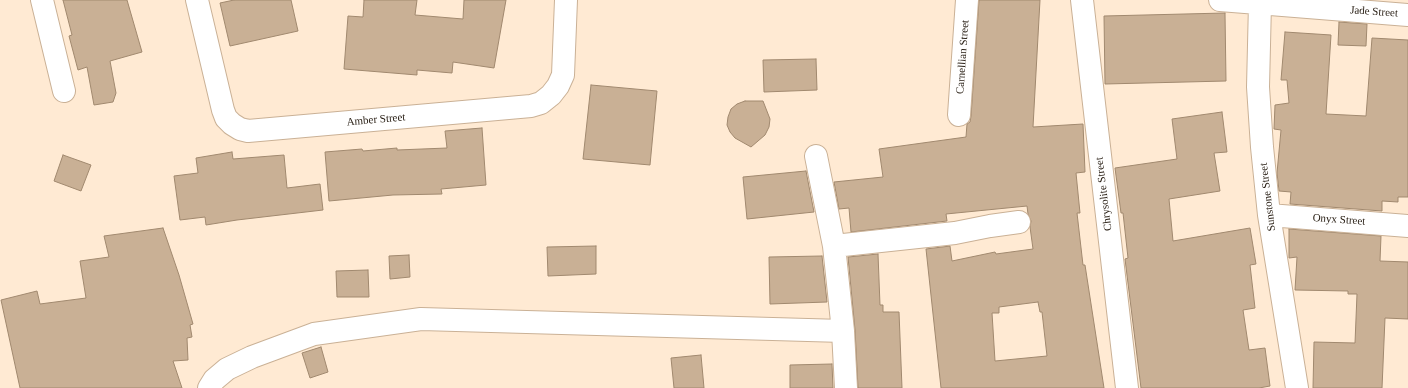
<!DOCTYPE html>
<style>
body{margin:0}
canvas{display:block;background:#ffead3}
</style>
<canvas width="1408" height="388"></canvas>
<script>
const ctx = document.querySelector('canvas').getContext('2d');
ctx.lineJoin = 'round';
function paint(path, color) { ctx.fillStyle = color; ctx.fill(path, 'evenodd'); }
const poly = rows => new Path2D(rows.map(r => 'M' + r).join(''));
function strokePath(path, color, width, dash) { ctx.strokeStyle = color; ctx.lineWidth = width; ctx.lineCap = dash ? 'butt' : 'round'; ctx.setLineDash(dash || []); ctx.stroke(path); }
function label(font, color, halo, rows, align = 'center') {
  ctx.font = font + ' Georgia,serif'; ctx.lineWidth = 3; ctx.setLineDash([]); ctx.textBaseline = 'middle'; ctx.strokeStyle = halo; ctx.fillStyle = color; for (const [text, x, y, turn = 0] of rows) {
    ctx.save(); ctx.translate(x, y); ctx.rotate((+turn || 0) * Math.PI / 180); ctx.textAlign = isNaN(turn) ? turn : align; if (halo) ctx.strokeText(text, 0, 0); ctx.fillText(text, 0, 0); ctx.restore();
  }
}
const building = poly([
 [63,0,127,0,142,52,110,61,116,93,113,102,94,105,87,67,78,70,69,36,72,35,63,0],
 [234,0,291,0,298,31,230,46,220,3,234,0],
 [364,0,417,0,415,15,463,19,464,0,506,0,494,68,453,62,452,73,417,70,417,75,344,69,348,16,363,17,364,0],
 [979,0,1040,0,1033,127,1083,124,1085,172,1076,173,1080,213,1077,213,1083,265,1085,265,1104,388,941,388,926,249,950,246,952,261,995,252,996,254,1033,249,1030,227,1031,221,1028,214,1027,206,946,214,947,221,851,232,849,208,839,209,834,182,883,177,879,149,966,137,967,124,970,122,971,116,979,0],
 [1038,302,1040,312,1042,312,1047,356,995,361,992,313,999,313,999,307,1038,302],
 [1225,13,1226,81,1105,84,1104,16,1225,13],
 [1339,22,1367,24,1366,46,1338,45,1339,22],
 [1285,32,1331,35,1326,114,1366,116,1372,38,1408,40,1408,197,1398,197,1398,202,1382,201,1382,211,1290,204,1291,192,1279,191,1277,173,1281,130,1274,129,1275,105,1289,103,1287,80,1281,80,1285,32],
 [816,59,817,90,764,92,763,60,816,59],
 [591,85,657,91,650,165,583,159,591,85],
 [745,101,763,101,770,119,769,127,765,135,751,147,735,138,730,132,727,125,728,117,731,109,737,104,745,101],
 [1222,112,1227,152,1214,153,1220,191,1169,199,1173,241,1250,228,1256,264,1250,265,1255,308,1243,310,1249,350,1265,348,1270,386,1259,388,1141,388,1125,259,1128,258,1123,213,1121,213,1115,168,1177,159,1172,119,1222,112],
 [482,128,486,185,441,189,442,194,393,195,329,201,325,152,362,149,363,151,397,148,397,150,447,148,445,131,482,128],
 [232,152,233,159,284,155,287,188,320,184,323,210,237,220,206,225,205,217,180,220,174,176,198,173,196,158,232,152],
 [63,155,91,165,81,191,54,181,63,155],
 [806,171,814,212,747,219,743,177,806,171],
 [163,228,179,275,193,324,190,325,192,337,187,338,188,360,173,361,182,388,20,388,1,300,37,291,40,304,86,298,80,261,109,257,104,236,163,228],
 [1289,229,1381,236,1380,261,1408,262,1408,319,1385,318,1382,388,1313,388,1314,342,1355,343,1357,294,1348,294,1348,291,1295,290,1297,257,1289,258,1289,229],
 [596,246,596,274,548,276,547,247,596,246],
 [878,254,880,305,883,305,883,312,899,312,902,388,858,388,855,330,848,257,878,254],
 [409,255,410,277,390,279,389,256,409,255],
 [822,256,827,302,770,304,769,257,822,256],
 [368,270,369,297,337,297,336,271,368,270],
 [321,347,328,372,310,378,302,353,321,347],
 [701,355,704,388,674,388,671,358,701,355],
 [832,364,833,388,790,388,790,365,832,364]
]);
paint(building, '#c9b095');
strokePath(building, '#a1896f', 1);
const street = poly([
 [42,0,64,91],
 [197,0,223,110,226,118,232,124,240,129,248,131,531,106,541,103,551,95,558,86,563,75,566,0],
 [1082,0,1127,388],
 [1220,0,1408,15],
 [1260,3,1258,87,1262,147,1269,215,1297,388],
 [959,115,967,0],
 [816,156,834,246,843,331,846,388],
 [1269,215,1408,226],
 [834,246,955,233,990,226,1019,222],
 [209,388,214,380,227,369,252,357,314,334,421,319,843,331]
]);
strokePath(street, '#cab196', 24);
strokePath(street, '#fff', 22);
label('11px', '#2a2016', '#fff', [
 ["Jade Street",1374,12,4],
 ["Carnellian Street",963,57,-86],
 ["Amber Street",376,120,-5],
 ["Chrysolite Street",1104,194,-97],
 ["Sunstone Street",1268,197,-97],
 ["Onyx Street",1339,220,4]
]);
</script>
